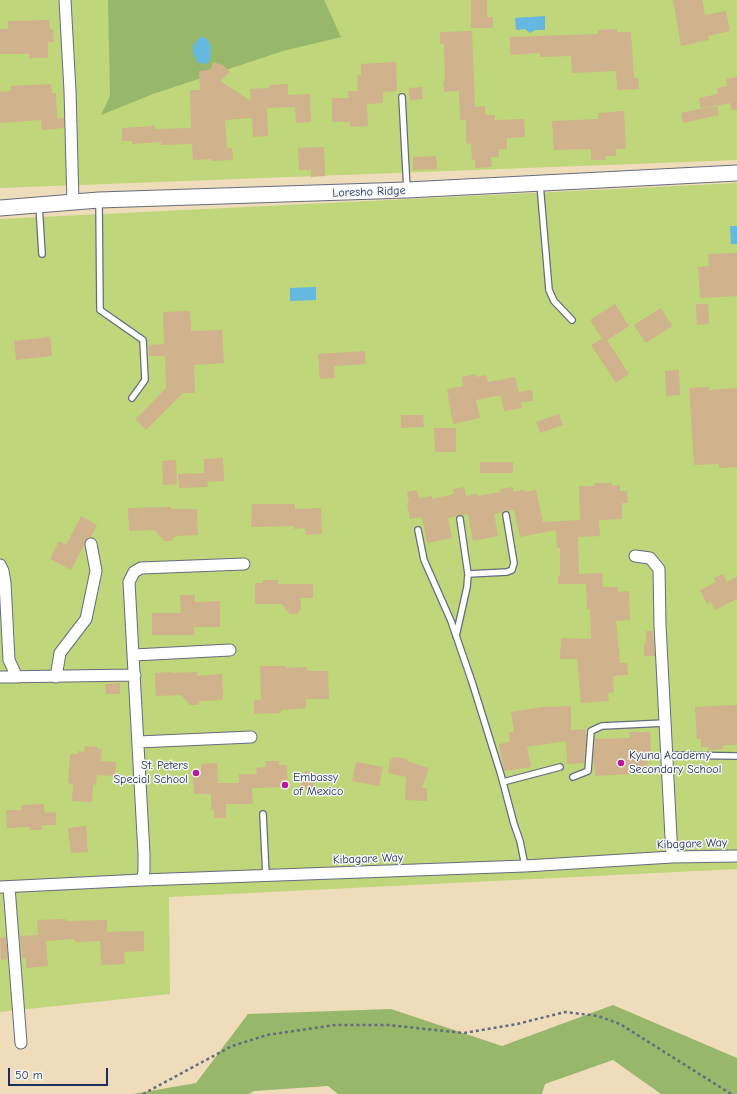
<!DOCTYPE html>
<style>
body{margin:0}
#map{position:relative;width:737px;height:1094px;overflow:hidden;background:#efdcbb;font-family:"Comic Neue",sans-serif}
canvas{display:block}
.scale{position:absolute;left:8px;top:1068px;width:100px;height:18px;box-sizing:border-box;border:2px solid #1b2f5e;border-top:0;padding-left:5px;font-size:12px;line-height:14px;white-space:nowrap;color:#1b2f5e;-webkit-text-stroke:3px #f6f6f2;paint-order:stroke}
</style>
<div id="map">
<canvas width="737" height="1094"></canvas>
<div class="scale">50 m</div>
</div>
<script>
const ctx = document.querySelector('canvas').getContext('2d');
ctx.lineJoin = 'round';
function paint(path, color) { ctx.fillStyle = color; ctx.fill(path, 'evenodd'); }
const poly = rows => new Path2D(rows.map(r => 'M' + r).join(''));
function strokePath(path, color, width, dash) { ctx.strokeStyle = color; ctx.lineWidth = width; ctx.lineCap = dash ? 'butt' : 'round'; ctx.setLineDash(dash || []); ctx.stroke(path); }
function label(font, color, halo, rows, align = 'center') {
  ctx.font = font + ' "Comic Neue",sans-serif'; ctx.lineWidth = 3; ctx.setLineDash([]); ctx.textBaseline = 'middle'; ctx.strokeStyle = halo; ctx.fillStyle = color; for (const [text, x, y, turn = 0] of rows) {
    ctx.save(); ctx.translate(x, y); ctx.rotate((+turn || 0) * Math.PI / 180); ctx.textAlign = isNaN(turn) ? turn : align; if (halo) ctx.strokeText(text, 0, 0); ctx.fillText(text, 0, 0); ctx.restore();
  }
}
paint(poly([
 [0,0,737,0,737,160,0,188],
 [737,183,737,869,169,897,170,994,0,1012,0,219]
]), '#bfd67a');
paint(poly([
 [108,0,324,0,341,37,283,51,153,94,101,115,110,96],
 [613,1005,737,1058,737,1094,661,1094,613,1060,545,1084,542,1094,338,1094,328,1086,254,1091,249,1094,133,1094,196,1083,248,1014,391,1009,502,1046]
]), '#97b76a');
paint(poly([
 [545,16,545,30,535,30,530,33,525,29,516,30,515,18],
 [200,37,202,37,207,39,211,47,210,60,208,63,205,64,198,63,193,53,193,46],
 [730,226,737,226,737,244,731,244],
 [316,287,316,300,290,301,290,288]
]), '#65b8e0');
paint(poly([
 [471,0,487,0,487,17,493,17,493,28,471,28],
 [673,0,702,0,705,15,726,11,730,31,708,36,709,40,681,46],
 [49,20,50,29,53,29,54,42,48,42,48,58,29,58,29,54,0,54,0,29,8,29,8,21],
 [617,29,617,32,631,32,634,78,638,78,639,89,617,90,616,71,572,73,571,56,540,57,540,53,510,55,510,37,598,34,598,30],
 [472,31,475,107,485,106,485,115,495,115,495,120,524,119,525,137,507,138,507,149,499,149,499,157,491,157,492,167,475,168,475,160,472,160,471,143,466,144,466,120,460,120,459,91,444,92,443,81,445,81,444,44,440,44,440,32],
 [213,62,223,65,230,72,220,81,251,101,250,89,269,88,269,85,288,84,288,95,310,94,311,122,296,123,295,107,267,108,268,136,253,137,252,118,225,120,227,148,232,148,233,160,211,161,211,159,193,160,192,144,161,145,161,142,132,144,132,141,122,141,122,128,155,126,155,129,191,128,190,90,200,90,199,71,210,70],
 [396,62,397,91,383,92,383,103,367,104,368,126,350,127,350,122,332,122,332,98,349,98,348,91,358,91,357,75,361,75,361,64],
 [737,77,737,110,732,110,730,103,701,109,699,98,718,94,717,88,727,86,726,79],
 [51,84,52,93,56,93,57,119,64,118,64,128,42,130,41,120,0,123,0,92,11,91,11,86],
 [422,87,423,99,410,100,409,88],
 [717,105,719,115,683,123,681,113],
 [624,111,626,149,616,149,616,156,605,156,606,160,591,160,591,149,554,150,552,121,598,119,598,113],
 [324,147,325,176,311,177,311,170,299,170,298,148],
 [436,156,437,169,413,170,413,157],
 [737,253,737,296,700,298,698,267,709,266,708,254],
 [615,304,629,326,607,340,629,374,616,383,591,345,602,339,590,320],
 [696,304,708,304,709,324,697,325],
 [661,308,672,326,646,343,634,325],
 [190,311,191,331,222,330,224,363,194,365,195,393,183,393,146,430,136,419,166,388,165,356,149,356,149,345,164,344,163,312],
 [50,337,52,356,16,360,14,341],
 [365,351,366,364,334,366,335,378,320,379,318,354],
 [679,370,680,395,666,396,665,371],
 [476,374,476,377,486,375,488,382,515,377,519,392,532,390,533,401,521,402,522,408,504,411,501,395,476,400,480,418,453,424,447,389,463,386,462,377],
 [709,387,709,390,737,388,737,467,719,468,719,464,694,465,689,388],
 [559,414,563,425,540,433,536,422],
 [401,415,423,415,424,427,401,428],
 [434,428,456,428,456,452,435,452],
 [223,458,224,481,207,482,208,487,179,488,178,474,204,473,204,459],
 [176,460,177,484,163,485,162,461],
 [480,462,513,462,513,473,480,473],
 [594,483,612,483,612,486,620,485,620,491,627,491,628,503,622,503,622,519,599,520,600,536,578,537,579,574,602,573,603,587,618,587,618,592,629,591,630,620,616,621,620,663,627,663,628,675,613,676,614,692,608,693,609,701,581,703,577,659,560,659,561,638,591,639,590,609,587,609,586,584,558,584,558,576,560,576,560,548,557,548,556,530,520,537,514,510,506,511,494,514,498,536,473,541,468,514,460,515,448,518,452,538,427,543,422,517,410,519,407,503,409,502,407,492,417,490,419,498,432,496,432,499,454,494,453,489,464,487,466,496,478,494,478,496,501,492,500,489,513,487,513,492,524,490,525,492,536,490,543,522,580,520,579,486,594,486],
 [252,504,295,504,295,509,321,508,322,534,306,535,305,528,294,529,294,526,251,527],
 [171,507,171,509,197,509,198,535,176,536,171,541,164,541,155,530,129,531,128,508],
 [81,516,97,525,91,537,89,537,85,541,84,545,71,570,50,559,59,541,66,545],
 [723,574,727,582,737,577,737,599,715,610,711,602,707,604,700,590,716,582,714,578],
 [263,580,278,580,278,584,313,584,313,598,300,598,301,609,297,614,290,614,282,604,255,604,255,583,263,583],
 [180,595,195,595,195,602,220,601,220,627,194,627,194,635,152,635,152,613,181,613],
 [646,631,653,631,655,656,644,656,644,643,646,643],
 [260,666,286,666,286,668,307,667,307,671,328,671,329,699,306,699,306,708,281,710,281,713,254,714,254,700,261,700],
 [171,672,171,673,197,672,197,676,222,674,223,700,200,701,198,705,190,705,181,695,156,696,155,673],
 [120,683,120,694,106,694,105,684],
 [737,705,737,745,723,745,723,749,708,750,708,747,701,747,701,739,697,739,695,707],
 [571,706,571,730,585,729,586,740,584,763,567,764,566,741,527,747,531,767,504,771,499,744,510,742,509,732,514,732,511,712,541,707],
 [629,732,650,732,651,753,647,753,648,773,595,776,594,762,593,762,595,739,630,738],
 [85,746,98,747,98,749,102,749,101,761,116,762,115,776,97,775,96,785,93,784,92,802,72,801,73,784,68,783,70,754,78,754,78,751,84,752],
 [393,757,407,759,407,761,429,768,422,788,427,788,427,801,405,800,406,777,388,773,390,759,392,759],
 [265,761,279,761,279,765,287,765,288,787,252,788,253,804,226,804,226,818,214,818,214,810,211,810,211,794,194,794,193,775,201,774,201,764,217,763,218,783,239,783,239,774,257,774,256,768,266,767],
 [356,762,383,767,379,786,352,781],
 [305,771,317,774,312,790,300,787],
 [44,804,45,813,56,812,56,825,42,825,42,830,30,830,30,827,7,828,6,810,21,810,21,805],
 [86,826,88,852,71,853,68,828],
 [66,919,66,921,107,920,107,932,144,931,144,951,124,952,125,964,101,965,100,941,75,942,75,939,46,941,48,966,26,968,26,958,22,958,20,936,38,935,37,920],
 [6,937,8,959,1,960,0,938]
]), '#d0b28c');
const service = poly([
 [402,97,407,190],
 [540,184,549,290,554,301,572,320],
 [99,200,100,310,143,340,145,380,132,398],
 [39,205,42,254],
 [418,530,424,560,451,621,472,682,501,775,514,824,520,841,525,866],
 [468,574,507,572,512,570,514,563,506,515],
 [456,636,467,587,468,574,460,519],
 [666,755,737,756],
 [573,777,588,771,591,731,602,726,665,723],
 [503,782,560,767],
 [263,814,266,876]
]);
const minor = poly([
 [65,0,70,91,73,203],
 [635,556,650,558,659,569,660,625,672,857],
 [0,565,3,571,5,583,9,660,17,677],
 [134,655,230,650],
 [0,677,135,675],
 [56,677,60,653,86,619,96,571,91,544],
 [138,742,251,737],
 [142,880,144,871,144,854,129,582,134,572,141,568,244,564],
 [0,887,142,880,525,866,672,857,737,856],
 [9,887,21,1043]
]);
const secondary = poly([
 [0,208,99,200,407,190,737,173]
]);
strokePath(service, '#656c7f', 8);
strokePath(minor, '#656c7f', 13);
strokePath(secondary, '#656c7f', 17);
strokePath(poly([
 [143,1094,232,1046,267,1035,335,1025,388,1025,464,1033,517,1024,565,1012,598,1016,620,1024,731,1094]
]), '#656c7f', 2.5, [3, 3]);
strokePath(service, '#fff', 5.5);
strokePath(minor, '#fff', 11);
strokePath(secondary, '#fff', 15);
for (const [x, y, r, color] of [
 [621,763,4,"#b5179e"],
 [196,773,4,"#b5179e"],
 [285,785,4,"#b5179e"]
]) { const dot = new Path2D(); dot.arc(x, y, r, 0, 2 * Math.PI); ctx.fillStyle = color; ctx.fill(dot); strokePath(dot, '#f6f6f2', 1.5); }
label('12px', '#1b2f5e', '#f6f6f2', [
 ["Loresho Ridge",369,192,-2],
 ["Kibagare Way",692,844,-2],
 ["Kibagare Way",368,859,-2]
]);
label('12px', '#1b2f5e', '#f6f6f2', [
 ["Kyuna Academy",629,756],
 ["Secondary School",629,770],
 ["St. Peters",188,766,"right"],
 ["Special School",188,780,"right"],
 ["Embassy",293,778],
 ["of Mexico",293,792]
], 'left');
</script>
